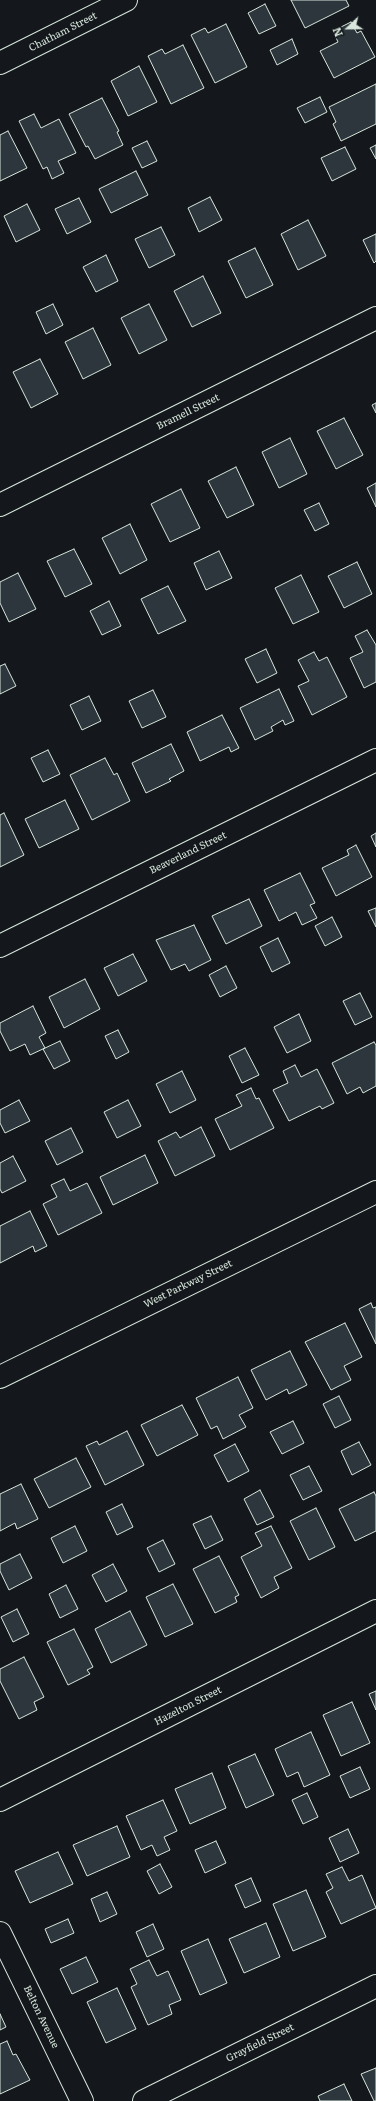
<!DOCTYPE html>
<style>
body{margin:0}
#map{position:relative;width:376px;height:2101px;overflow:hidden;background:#14181c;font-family:Literata,serif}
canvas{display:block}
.north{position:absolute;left:328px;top:8px;width:40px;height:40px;-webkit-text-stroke:3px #14181c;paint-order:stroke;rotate:248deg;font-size:11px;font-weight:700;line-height:16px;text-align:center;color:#d8e6dc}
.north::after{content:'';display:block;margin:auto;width:14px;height:18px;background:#d8e6dc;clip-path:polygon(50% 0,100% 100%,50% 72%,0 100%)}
</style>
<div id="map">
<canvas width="376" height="2101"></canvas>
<div class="north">N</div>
</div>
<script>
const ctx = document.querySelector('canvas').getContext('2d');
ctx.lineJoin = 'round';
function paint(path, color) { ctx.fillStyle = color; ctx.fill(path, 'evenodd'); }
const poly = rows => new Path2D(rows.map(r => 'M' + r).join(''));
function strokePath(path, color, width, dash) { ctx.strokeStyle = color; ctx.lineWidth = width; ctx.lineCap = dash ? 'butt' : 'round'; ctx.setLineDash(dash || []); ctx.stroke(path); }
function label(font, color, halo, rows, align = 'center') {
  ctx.font = font + ' Literata,serif'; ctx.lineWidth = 3; ctx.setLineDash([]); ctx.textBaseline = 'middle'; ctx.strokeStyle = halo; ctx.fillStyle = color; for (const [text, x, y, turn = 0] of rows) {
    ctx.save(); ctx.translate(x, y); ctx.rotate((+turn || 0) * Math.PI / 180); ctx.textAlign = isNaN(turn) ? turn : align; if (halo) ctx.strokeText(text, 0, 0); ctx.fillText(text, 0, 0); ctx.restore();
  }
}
const building = poly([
 [291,0,346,0,349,6,305,28,291,0],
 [265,4,276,26,259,34,248,13,265,4],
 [351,22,357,33,361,31,375,57,334,78,320,51,338,42,333,31,351,22],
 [226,24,247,67,215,83,191,35,205,28,208,33,226,24],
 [292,39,298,54,277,65,270,50,292,39],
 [183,45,204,88,171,104,148,56,162,49,165,54,183,45],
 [139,66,157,102,128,116,111,81,139,66],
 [376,84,376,124,341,141,333,124,336,122,329,107,376,84],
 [320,97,327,112,305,123,297,108,320,97],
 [102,98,119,131,117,132,123,145,95,159,88,146,86,147,69,114,102,98],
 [34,114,41,128,59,119,76,153,58,161,64,173,52,179,47,167,43,169,19,121,34,114],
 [8,131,27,168,0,181,0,135,8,131],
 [147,141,157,161,142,168,132,148,147,141],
 [376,145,376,159,370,148,376,145],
 [345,147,356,169,332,181,321,158,345,147],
 [136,171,148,195,111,213,99,189,136,171],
 [210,197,222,220,199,232,188,208,210,197],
 [79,198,91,222,67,234,55,209,79,198],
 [27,204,40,230,16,242,4,216,27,204],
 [308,220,326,256,298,270,281,234,308,220],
 [161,227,175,255,149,268,135,239,161,227],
 [376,234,376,261,374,263,363,240,376,234],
 [255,248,273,285,246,298,228,261,255,248],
 [106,255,118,281,96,292,83,267,106,255],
 [203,276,221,313,192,327,174,291,203,276],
 [53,304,63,325,46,334,36,312,53,304],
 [149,304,167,340,139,354,121,318,149,304],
 [93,328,111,365,83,379,65,342,93,328],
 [40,359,58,394,31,408,13,372,40,359],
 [376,403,376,413,372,405,376,403],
 [344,418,363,455,336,469,317,431,344,418],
 [290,438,307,474,279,488,262,452,290,438],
 [236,467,254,505,227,518,208,481,236,467],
 [376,483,376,507,367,488,376,483],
 [181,489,200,528,170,542,151,504,181,489],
 [319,503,329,524,315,531,304,510,319,503],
 [130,524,147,560,120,574,102,538,130,524],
 [74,549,92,584,65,597,47,561,74,549],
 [219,551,232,578,206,590,194,563,219,551],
 [357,562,372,594,344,608,328,576,357,562],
 [18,573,36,609,9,622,0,603,0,582,18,573],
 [301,575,319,612,293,624,275,588,301,575],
 [168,586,186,621,158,634,141,599,168,586],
 [109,601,121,626,102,635,90,611,109,601],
 [367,630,376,645,376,682,364,688,350,658,363,652,355,636,367,630],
 [266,649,277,673,257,683,245,659,266,649],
 [314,652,319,661,327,657,347,697,312,715,298,686,309,681,298,660,314,652],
 [5,664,16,686,0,694,0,666,5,664],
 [279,689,294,721,285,725,283,720,271,727,273,731,255,740,240,708,279,689],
 [153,690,166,717,142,728,129,701,153,690],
 [89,696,101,721,82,730,70,705,89,696],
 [222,715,239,748,231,752,229,747,200,761,187,732,222,715],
 [171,744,184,771,169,779,171,781,146,793,132,763,171,744],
 [48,750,60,774,43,782,31,758,48,750],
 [105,758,114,775,117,773,130,801,92,820,70,775,105,758],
 [65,800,79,829,39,848,25,819,65,800],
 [4,813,24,855,0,867,0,815,4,813],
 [376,833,376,847,371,836,376,833],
 [356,845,372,877,336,896,322,868,349,855,347,850,356,845],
 [300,873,315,903,310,905,317,918,302,925,296,912,279,921,264,890,300,873],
 [249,899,262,926,226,944,212,916,249,899],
 [376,908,376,927,368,911,376,908],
 [332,917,342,937,325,946,315,926,332,917],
 [194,925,211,960,189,971,185,964,171,970,156,940,194,925],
 [278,938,290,963,272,972,260,947,278,938],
 [133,954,147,981,118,996,104,968,133,954],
 [226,966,237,988,220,997,209,975,226,966],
 [85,979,100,1009,64,1028,49,997,85,979],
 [360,993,372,1017,355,1025,343,1001,360,993],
 [33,1006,46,1033,39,1037,45,1048,30,1055,25,1044,10,1051,0,1031,0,1023,33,1006],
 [299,1014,311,1041,287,1053,274,1027,299,1014],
 [118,1030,129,1052,116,1059,105,1036,118,1030],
 [60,1041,70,1061,54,1069,43,1049,60,1041],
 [374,1042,376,1045,376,1086,363,1093,360,1087,347,1094,332,1063,374,1042],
 [245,1048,259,1075,242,1083,229,1056,245,1048],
 [295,1065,301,1077,317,1069,334,1103,322,1109,320,1106,289,1121,273,1090,288,1083,283,1071,295,1065],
 [182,1071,196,1100,170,1113,156,1084,182,1071],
 [251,1088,256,1099,259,1098,274,1128,230,1150,215,1119,242,1106,236,1095,251,1088],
 [19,1100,30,1121,5,1133,0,1123,0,1110,19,1100],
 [128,1100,141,1126,117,1138,104,1112,128,1100],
 [201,1127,215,1156,175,1176,158,1141,176,1132,180,1138,201,1127],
 [71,1128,83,1152,57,1165,45,1141,71,1128],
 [145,1155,158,1183,113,1205,100,1177,145,1155],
 [13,1156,26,1181,2,1193,0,1189,0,1163,13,1156],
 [64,1179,70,1191,87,1183,102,1213,58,1235,43,1204,57,1197,51,1185,64,1179],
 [30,1211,47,1246,35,1252,33,1246,0,1263,0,1226,30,1211],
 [371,1303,373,1308,376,1307,376,1344,359,1309,371,1303],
 [345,1323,362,1357,344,1366,351,1380,331,1390,305,1342,345,1323],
 [290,1351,307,1385,289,1394,287,1389,266,1400,251,1370,290,1351],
 [238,1377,253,1408,239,1415,246,1427,223,1439,217,1426,211,1429,196,1398,238,1377],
 [339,1396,351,1420,335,1428,323,1404,339,1396],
 [182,1405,198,1435,157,1456,141,1425,182,1405],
 [293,1421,304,1443,282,1454,270,1432,293,1421],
 [127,1431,144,1465,105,1485,86,1446,97,1441,99,1445,127,1431],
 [359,1442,371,1465,352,1475,341,1451,359,1442],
 [235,1444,249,1471,228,1482,214,1455,235,1444],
 [76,1458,91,1487,49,1508,34,1479,76,1458],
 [309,1466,322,1491,303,1500,290,1475,309,1466],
 [21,1484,38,1519,17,1529,15,1523,0,1531,0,1494,21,1484],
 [260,1490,274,1517,257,1525,244,1499,260,1490],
 [374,1492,376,1496,376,1531,355,1541,339,1509,374,1492],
 [122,1504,133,1527,117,1535,106,1512,122,1504],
 [316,1508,335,1547,309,1560,290,1521,316,1508],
 [211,1516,223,1540,205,1549,193,1524,211,1516],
 [75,1526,87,1551,63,1563,51,1538,75,1526],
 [271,1526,292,1568,274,1577,279,1588,261,1598,241,1557,262,1546,255,1533,271,1526],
 [163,1540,175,1564,159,1572,147,1548,163,1540],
 [20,1554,32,1578,9,1590,0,1571,0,1564,20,1554],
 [219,1556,239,1595,235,1597,237,1602,215,1613,193,1569,219,1556],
 [113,1564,127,1591,106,1602,92,1575,113,1564],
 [173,1584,193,1624,165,1637,146,1597,173,1584],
 [66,1585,78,1609,60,1618,49,1594,66,1585],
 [17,1609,29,1634,13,1642,1,1617,17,1609],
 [130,1611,147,1645,111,1663,95,1629,130,1611],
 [74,1629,93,1667,87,1670,90,1674,68,1685,47,1642,74,1629],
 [24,1657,44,1697,34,1702,37,1710,19,1719,0,1681,0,1669,24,1657],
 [376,1691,376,1710,369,1694,376,1691],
 [352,1702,370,1743,341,1756,323,1715,352,1702],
 [311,1732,330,1775,304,1787,298,1772,287,1777,275,1749,311,1732],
 [255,1754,274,1795,246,1808,228,1766,255,1754],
 [360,1767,370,1789,350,1798,340,1776,360,1767],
 [212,1773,226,1808,190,1824,175,1789,212,1773],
 [307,1793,318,1817,303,1824,292,1800,307,1793],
 [163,1800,177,1831,164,1837,170,1850,157,1856,152,1845,141,1850,126,1816,163,1800],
 [117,1826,130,1857,87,1876,73,1845,117,1826],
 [348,1829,359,1853,340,1862,329,1838,348,1829],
 [216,1841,226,1863,205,1873,195,1850,216,1841],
 [58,1852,73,1884,30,1903,15,1871,58,1852],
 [160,1864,172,1887,159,1894,147,1871,160,1864],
 [342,1867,349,1881,362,1875,376,1908,341,1924,326,1892,333,1888,326,1874,342,1867],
 [251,1878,261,1901,245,1908,235,1885,251,1878],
 [306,1890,326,1937,293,1951,273,1904,306,1890],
 [107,1892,117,1914,100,1922,91,1899,107,1892],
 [68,1919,74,1933,51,1943,45,1929,68,1919],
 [266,1923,280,1957,244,1973,229,1939,266,1923],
 [153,1924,164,1949,147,1957,136,1932,153,1924],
 [208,1939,227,1983,200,1995,181,1951,208,1939],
 [86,1957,98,1982,72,1994,60,1969,86,1957],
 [149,1960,157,1976,168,1971,181,2000,169,2005,172,2014,148,2025,131,1987,137,1984,130,1969,149,1960],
 [117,1988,136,2029,106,2043,87,2002,117,1988],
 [0,2014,6,2027,0,2030,0,2014],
 [7,2041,13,2055,16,2054,30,2080,0,2094,0,2044,7,2041],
 [376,2068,376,2101,374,2101,361,2074,376,2068],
 [344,2084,352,2101,320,2101,318,2096,344,2084]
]);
paint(building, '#2c363c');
strokePath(building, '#d8e6dc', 1);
const minor = poly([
 [0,63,126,0],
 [0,505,376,318],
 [0,946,376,760],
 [0,1377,376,1192],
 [0,1800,376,1611],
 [0,1933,82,2101],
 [144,2101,376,1986]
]);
strokePath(minor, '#d8e6dc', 24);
strokePath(minor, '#14181c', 22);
label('10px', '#d8e6dc', '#14181c', [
 ["Chatham Street",63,32,-27],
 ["Bramell Street",188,412,-26],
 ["Beaverland Street",188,853,-26],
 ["West Parkway Street",188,1284,-26],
 ["Hazelton Street",188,1706,-27],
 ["Belton Avenue",41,2017,64],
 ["Grayfield Street",260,2043,-26]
]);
</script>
